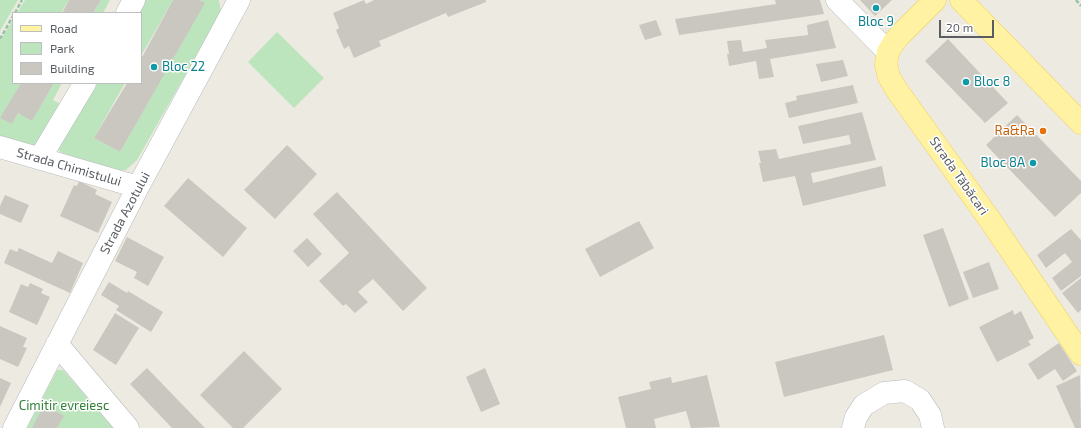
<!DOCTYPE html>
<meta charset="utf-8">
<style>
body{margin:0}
#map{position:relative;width:1081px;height:428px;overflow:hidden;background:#edebe1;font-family:"Exo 2",sans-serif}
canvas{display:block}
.legend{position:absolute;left:12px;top:12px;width:130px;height:72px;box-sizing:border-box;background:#fff;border:1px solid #bdbec0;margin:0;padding:5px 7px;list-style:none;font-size:12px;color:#595d62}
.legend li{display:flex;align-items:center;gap:8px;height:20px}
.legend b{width:20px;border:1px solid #bdbec0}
.scale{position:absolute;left:939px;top:20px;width:55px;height:18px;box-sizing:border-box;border:2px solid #595d62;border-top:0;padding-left:5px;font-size:12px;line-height:14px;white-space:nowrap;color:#595d62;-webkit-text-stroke:3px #fff;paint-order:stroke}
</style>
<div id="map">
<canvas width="1081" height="428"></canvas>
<ul class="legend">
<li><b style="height:5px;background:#fff3a3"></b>Road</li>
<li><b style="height:11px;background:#bce5bd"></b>Park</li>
<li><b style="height:11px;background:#cac7c0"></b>Building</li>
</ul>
<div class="scale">20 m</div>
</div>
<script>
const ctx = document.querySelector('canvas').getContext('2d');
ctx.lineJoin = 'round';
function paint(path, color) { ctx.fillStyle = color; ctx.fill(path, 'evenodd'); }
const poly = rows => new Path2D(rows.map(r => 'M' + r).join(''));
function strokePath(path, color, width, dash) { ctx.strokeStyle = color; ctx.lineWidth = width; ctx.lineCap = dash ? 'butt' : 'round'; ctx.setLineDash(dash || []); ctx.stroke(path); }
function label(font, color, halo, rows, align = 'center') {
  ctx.font = font + ' "Exo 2",sans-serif'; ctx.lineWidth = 3; ctx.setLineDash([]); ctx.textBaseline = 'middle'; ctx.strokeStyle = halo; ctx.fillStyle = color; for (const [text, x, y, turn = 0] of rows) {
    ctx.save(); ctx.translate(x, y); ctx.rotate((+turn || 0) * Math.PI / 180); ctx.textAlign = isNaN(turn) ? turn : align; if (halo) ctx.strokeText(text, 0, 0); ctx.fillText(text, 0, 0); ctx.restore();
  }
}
paint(poly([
 [0,0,18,0,0,31],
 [25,0,69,0,61,13,17,13],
 [101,0,110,0,103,13,93,13],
 [140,0,173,0,141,56,141,13,133,13],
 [199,0,219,0,221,12,137,160,126,170,119,171,62,153,58,150,92,83,125,83,94,138,120,152,204,3],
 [13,20,13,83,21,83,1,118,12,123,18,113,32,120,54,83,62,83,53,100,65,107,36,147,0,138,0,41],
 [277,32,324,78,294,108,248,62],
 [57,370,63,370,114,428,27,428]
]), '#bce5bd');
paint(poly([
 [69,0,101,0,93,13,62,13],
 [173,0,199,0,205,3,120,152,94,138,127,83,141,83,141,59],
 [364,0,366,4,374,0,486,0,486,2,448,17,446,13,379,41,381,46,354,58,349,46,344,49,336,30,339,28,333,13],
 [775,0,820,0,824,14,679,35,675,19,776,4],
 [860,0,892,0,875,16],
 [656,20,662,35,645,40,639,25],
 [828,20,836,48,770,59,774,77,759,79,756,61,729,66,727,54,729,54,727,41,741,40,743,52,767,48,765,40,808,35,807,25],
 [948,39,1008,103,985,123,925,61],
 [843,60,848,76,821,82,816,64],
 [21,83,54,83,32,121,18,113,12,124,0,118],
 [853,85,858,103,789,118,785,103,797,100,796,96],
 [862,112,876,160,811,173,813,183,882,166,886,186,803,206,795,176,763,182,759,163,761,163,758,151,776,149,779,159,851,144,849,135,803,144,798,126],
 [1017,115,1081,181,1081,193,1055,217,986,145],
 [287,145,317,174,275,219,244,190],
 [188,178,247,228,223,257,164,206],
 [79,181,97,190,95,194,112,202,98,233,60,216,74,185,77,186],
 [337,192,427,288,403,311,373,279,358,292,368,302,355,313,346,304,343,306,319,281,349,253,313,214],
 [5,195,29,205,21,223,0,214,0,206],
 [639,221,654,248,600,277,585,249],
 [943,228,969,299,949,307,923,235],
 [1071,229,1081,240,1081,276,1061,291,1052,278,1072,262,1065,253,1046,268,1037,255],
 [127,237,164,257,148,286,134,278,137,272,115,261],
 [307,238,322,254,308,267,293,251],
 [19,248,52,263,58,251,83,263,70,293,4,263,10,249,17,252],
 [989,262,999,289,973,298,963,272],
 [1081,278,1081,310,1078,313,1062,293],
 [109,282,127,293,128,291,163,312,151,332,116,310,119,306,101,295],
 [30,283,43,289,41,293,50,297,37,325,9,312,21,284,28,287],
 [1013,310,1014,315,1021,311,1034,338,1028,341,1031,345,997,362,979,327],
 [115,313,139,328,116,365,93,350],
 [0,326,27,338,23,347,27,348,18,367,0,359],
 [884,335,893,370,784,397,775,362],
 [1059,343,1077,371,1063,381,1055,369,1038,380,1028,364],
 [244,351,282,389,243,428,233,428,200,395],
 [147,368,205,428,172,428,130,384],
 [485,368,500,404,481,412,466,377],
 [707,375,720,427,691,428,686,411,654,419,656,428,626,428,618,397,651,389,649,382,671,377,672,383],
 [1080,375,1081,428,1075,428,1056,386],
 [0,378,11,383,0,407],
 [44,405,64,416,57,428,32,428]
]), '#cac7c0');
const minor = poly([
 [837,0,888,52],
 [127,13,134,0],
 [0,147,138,187],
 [40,158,85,83],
 [57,344,128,428],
 [14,428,138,187,239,0],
 [853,428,856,417,864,405,884,393,905,391,920,400,930,415,933,428]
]);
const major = poly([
 [935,0,901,34,894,42,888,52,886,65,889,77,896,89,990,220,1081,354],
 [961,0,1081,123]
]);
strokePath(minor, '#b6b9be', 23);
strokePath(major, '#f4cd52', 23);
strokePath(poly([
 [1076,0,1081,6],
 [15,13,22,0],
 [0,39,13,16]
]), '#94c4a4', 2.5, [4, 2]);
strokePath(minor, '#fff', 22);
strokePath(major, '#fff3a3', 22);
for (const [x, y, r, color] of [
 [876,8,4,"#0f9aa8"],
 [154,67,4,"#0f9aa8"],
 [966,82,4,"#0f9aa8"],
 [1043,131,4,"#e8710a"],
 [1033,163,4,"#0f9aa8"]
]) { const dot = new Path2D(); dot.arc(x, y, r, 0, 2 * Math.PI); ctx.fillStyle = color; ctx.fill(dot); strokePath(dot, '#fff', 1.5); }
label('13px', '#0d838f', '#fff', [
 ["Bloc 9",876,22,"center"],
 ["Bloc 22",162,67],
 ["Bloc 8",974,82],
 ["Bloc 8A",1025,163,"right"]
], 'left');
label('13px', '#c56008', '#fff', [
 ["Ra&Ra",1035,131]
], 'right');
label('13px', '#595d62', '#fff', [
 ["Strada Chimistului",69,167,16],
 ["Strada Tăbăcari",959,176,55],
 ["Strada Azotului",125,213,-62]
]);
label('13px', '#318138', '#fff', [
 ["Cimitir evreiesc",64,406]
]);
</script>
